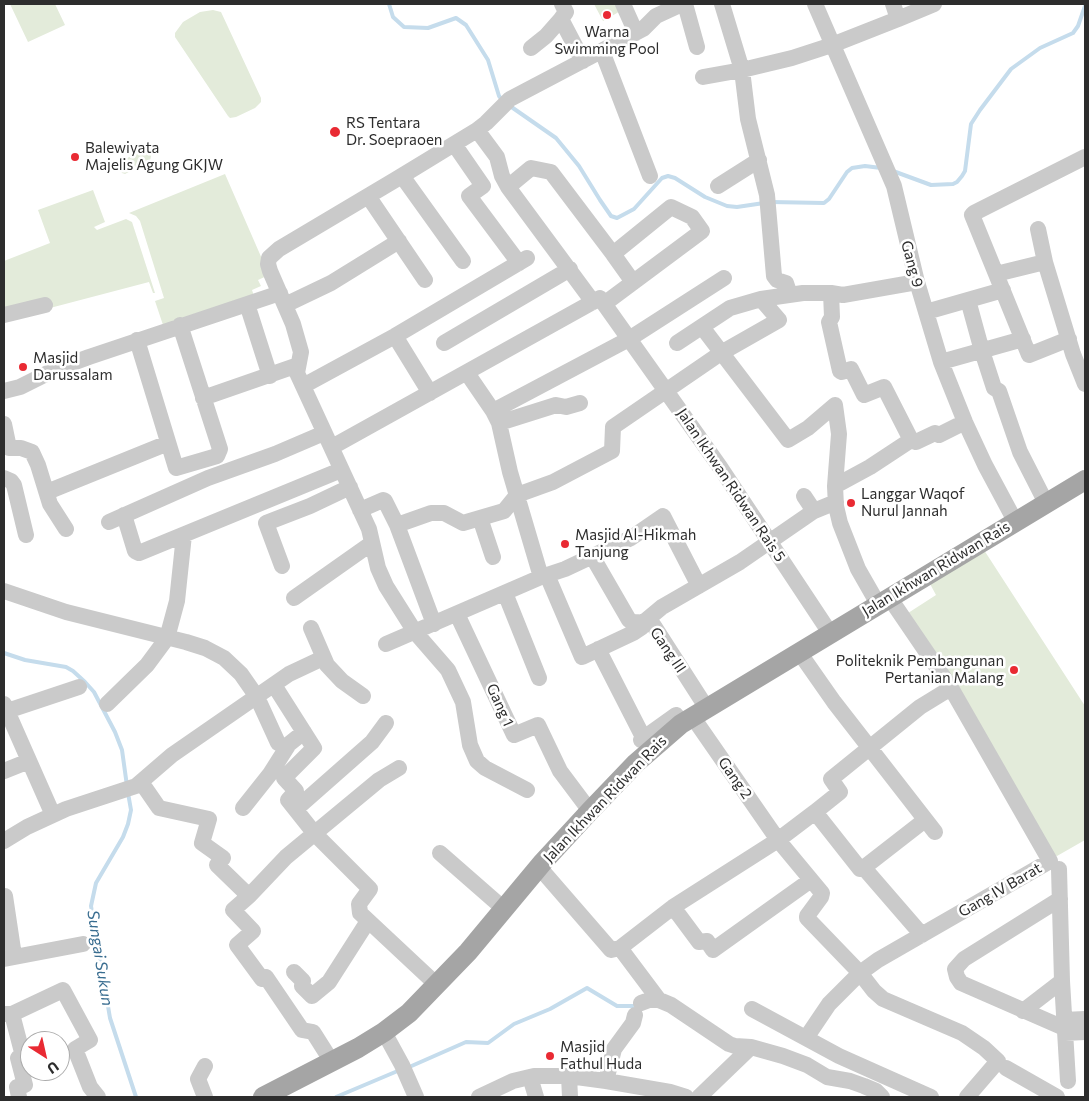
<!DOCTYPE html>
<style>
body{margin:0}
#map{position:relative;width:1089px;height:1101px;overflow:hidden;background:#fff;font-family:Commissioner,sans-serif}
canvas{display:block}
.frame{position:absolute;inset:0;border:5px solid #2d2d2d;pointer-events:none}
.north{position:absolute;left:20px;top:1031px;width:50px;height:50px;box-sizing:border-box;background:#fff;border:1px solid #ababab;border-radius:50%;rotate:145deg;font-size:14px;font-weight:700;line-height:20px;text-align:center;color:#2d2d2d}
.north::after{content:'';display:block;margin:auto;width:18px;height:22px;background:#e92a33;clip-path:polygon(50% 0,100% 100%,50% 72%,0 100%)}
</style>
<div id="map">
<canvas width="1089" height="1101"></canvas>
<div class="frame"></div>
<div class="north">U</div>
</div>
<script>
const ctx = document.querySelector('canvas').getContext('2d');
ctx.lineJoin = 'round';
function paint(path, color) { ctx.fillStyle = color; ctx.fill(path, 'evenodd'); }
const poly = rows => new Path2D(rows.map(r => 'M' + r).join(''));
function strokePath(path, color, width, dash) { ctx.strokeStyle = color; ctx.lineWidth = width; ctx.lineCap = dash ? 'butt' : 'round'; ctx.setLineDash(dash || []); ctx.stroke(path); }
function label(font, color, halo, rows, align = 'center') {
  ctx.font = font + ' Commissioner,sans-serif'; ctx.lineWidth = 5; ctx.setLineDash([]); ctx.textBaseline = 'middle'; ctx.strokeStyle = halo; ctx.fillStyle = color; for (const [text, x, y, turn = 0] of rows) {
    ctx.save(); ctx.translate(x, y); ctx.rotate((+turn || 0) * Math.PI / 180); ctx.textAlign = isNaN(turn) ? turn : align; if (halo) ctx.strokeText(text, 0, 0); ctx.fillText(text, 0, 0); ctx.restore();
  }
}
paint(poly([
 [10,4,55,4,65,25,28,42],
 [594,4,622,4,624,9,603,21],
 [213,10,221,12,261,98,261,102,255,108,236,117,230,118,228,116,175,37,175,33,183,22,200,12],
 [144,149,148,151,151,156,150,161,125,174,122,173,118,166,120,162],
 [225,174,269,275,258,280,261,286,252,290,255,299,164,328,155,301,164,298,140,221,136,216,129,213],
 [93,190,105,222,94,227,97,230,126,219,132,222,155,293,153,293,149,282,50,308,4,309,4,261,50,243,38,210],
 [984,550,1085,706,1085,840,1057,856,1049,854,905,615,936,595,929,582]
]), '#e3ebda');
strokePath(poly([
 [389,4,393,17,404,27,428,28,456,18,466,25,488,60,499,96,502,100],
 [510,106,556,138,579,166,600,200,611,216,617,218,634,209,662,178,668,176,675,178,705,197,727,206,737,207,764,203],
 [893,171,931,185,953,184,957,182,962,176,965,171,971,124,980,110,1011,69,1040,48,1073,33,1078,26,1085,6],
 [771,202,824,203,829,199,847,172,852,168,865,166,881,168],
 [4,653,25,660,66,667,73,671,85,682,94,692,115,732,122,750,127,786],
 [128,793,131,810,128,824,123,837,96,883,91,906,110,1018,136,1097],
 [407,1068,466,1042,488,1043,514,1024,550,1009,587,988,617,1006,636,1006],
 [336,1097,400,1070]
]), '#c5dcec', 4);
strokePath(poly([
 [562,4,566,12,561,19,583,61],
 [623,4,636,33],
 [685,4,697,47],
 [722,4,742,70,748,119,767,195,774,276,777,280,786,283,790,295],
 [815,4,894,186,917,282,941,362,965,422,985,465,1015,521],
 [898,19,934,4],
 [531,48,546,36,561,19],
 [602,51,650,176],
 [703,77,742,70,792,58,832,45,898,19,893,4],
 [477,130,497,157,502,176,508,187,593,302],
 [454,144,483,186,469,196,519,263],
 [402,176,463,261],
 [718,186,759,160],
 [508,187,531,168,551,172,613,254,633,282],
 [368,196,425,280],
 [1038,229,1045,262],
 [996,274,1045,262,1073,354,1085,384],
 [831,293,832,317,829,322,840,371,842,372,851,369,864,395,884,387,911,440],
 [968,300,982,351,994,388,999,391,1020,452,1046,503],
 [247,304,270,376],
 [604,304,702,231,692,217,671,207,613,254],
 [285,305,331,283,399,241],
 [926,312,1003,290],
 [4,315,45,305],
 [702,327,788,440,808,428,835,405,839,434,835,486,836,506,840,523,858,569,878,604],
 [395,336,430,393],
 [1069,339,1029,355,972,215,974,213,1085,157],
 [137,340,176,468,217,456,220,449,180,325],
 [444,343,570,269],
 [677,343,730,308,761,299,803,293,831,293,843,295,917,282],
 [941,362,1023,339],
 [467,373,493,411,499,423,510,472,541,577],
 [303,386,395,336,527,258],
 [4,391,20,387,56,369,89,357,280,293],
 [203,398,298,365],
 [493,411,629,339,724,278],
 [499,423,556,405,566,407,580,403],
 [4,424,9,448,21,448,32,452,38,465,50,504,66,529],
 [332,447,600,298,720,467,830,633],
 [4,478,11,481,14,485,26,535],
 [835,486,870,467,911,440,916,442,935,433,939,435,965,422],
 [47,492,168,443],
 [804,496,814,511],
 [360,510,383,500,385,501,397,525,434,624],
 [124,515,135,551,139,553,341,470],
 [480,518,493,557],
 [109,522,208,478,275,454,324,433],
 [397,525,431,513,444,513,463,523,504,511,517,495,553,482,612,451,613,427,721,353,779,320,761,299],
 [592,556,629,620,633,622,651,623,654,626,706,707],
 [282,566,266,523,310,506,350,487],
 [547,575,582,657,633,633,642,627,644,622,662,607,740,562,814,511,836,502],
 [4,591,66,612,186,642,205,648,224,658,241,674,257,697,278,743],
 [505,593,539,678],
 [294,598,372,543],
 [457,614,514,735,538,725,560,771,590,811],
 [311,628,327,665,342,681,363,696],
 [386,644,541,577,565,569,631,538,663,516,699,586],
 [598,649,643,737],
 [799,652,834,702,935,832],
 [274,685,314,748,284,778,296,791,288,800,315,834,370,889,359,904,360,913,437,985],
 [4,704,53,815],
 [107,704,147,665,167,638,177,601,184,535],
 [7,711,79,687],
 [692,716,778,840,822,893,821,897,807,916,807,918,860,973,878,960,1050,861,951,688,889,597],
 [641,740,676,715,681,724],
 [4,771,29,761],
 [141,782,159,808,209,819,202,843,223,858,217,865,249,896,233,910,253,931,237,945,262,979,266,977,302,1030,313,1032,332,1062],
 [527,790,485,768,477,761,470,745,463,702,448,670,415,632,386,586,378,568,369,529,297,373,301,352,293,324,270,271,268,264,269,258,279,249,395,180,477,130,486,123,510,99,643,29,656,16,682,4],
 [243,808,270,774,289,744,304,732],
 [296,809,372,742,386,723],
 [815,812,860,869,862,869,925,820],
 [4,841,27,827,66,809,136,786,172,755,289,674,323,658],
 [440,853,504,909],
 [539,867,611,950,620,948,673,907,778,840,815,812,840,792,831,779,920,707,951,688],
 [864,868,922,935],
 [1059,869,1062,981,1068,1081],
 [4,896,5,896,14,956],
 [249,896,286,857,379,780,399,768],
 [1060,899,964,959,955,969,957,977,961,983,1064,1028],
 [673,907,699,942,707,941,713,950,811,880],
 [620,948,659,1000],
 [4,959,83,944],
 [294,972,303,981,302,986,312,996,329,982,368,921],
 [641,1003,649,1000,659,1000,671,1005,729,1044,735,1046,751,1047,783,1056,807,1065,827,1077,850,1081,864,1086,876,1091,882,1097],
 [752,1009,839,1056,931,1097],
 [1023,1011,1062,981],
 [4,1014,12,1014,23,1056,18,1058,25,1085,17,1087,19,1097],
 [12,1014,63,990,90,1040,75,1049,90,1087,98,1097],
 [1064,1020,1085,1019],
 [384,1032,402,1065,416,1097],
 [1065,1033,1085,1032],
 [806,1038,829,1004,860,973,874,991,883,999,962,1033,984,1048,998,1061,967,1097],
 [205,1066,198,1079,205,1097],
 [1006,1068,1057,1097],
 [569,1076,570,1097],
 [530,1077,536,1097],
 [606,1081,614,1049,633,1023,635,1015],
 [479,1097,513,1081,534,1076,569,1076,606,1081,670,1092,686,1097],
 [699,1097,751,1047]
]), '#cacaca', 16);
strokePath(poly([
 [263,1097,358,1048,384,1032,409,1013,468,952,543,862,590,811,636,763,681,724,1085,480]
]), '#a5a5a5', 20);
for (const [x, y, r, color] of [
 [607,15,5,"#e92a33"],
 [335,132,6,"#e92a33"],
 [75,157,5,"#e92a33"],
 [23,367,5,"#e92a33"],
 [851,503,5,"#e92a33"],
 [565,544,5,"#e92a33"],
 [1014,670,5,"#e92a33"],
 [550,1056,5,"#e92a33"]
]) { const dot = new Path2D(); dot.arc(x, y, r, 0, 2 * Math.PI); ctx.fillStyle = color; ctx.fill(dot); strokePath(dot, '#fff', 2); }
label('15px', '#2d2d2d', '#fff', [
 ["Warna",607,32,"center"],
 ["Swimming Pool",607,49,"center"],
 ["RS Tentara",346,123],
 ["Dr. Soepraoen",346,140],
 ["Balewiyata",85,148],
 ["Majelis Agung GKJW",85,165],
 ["Masjid",33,358],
 ["Darussalam",33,375],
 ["Langgar Waqof",861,494],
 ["Nurul Jannah",861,511],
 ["Masjid Al-Hikmah",575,535],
 ["Tanjung",575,552],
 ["Politeknik Pembangunan",1004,661,"right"],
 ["Pertanian Malang",1004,678,"right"],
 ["Masjid",560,1047],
 ["Fathul Huda",560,1064]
], 'left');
label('15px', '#2d2d2d', '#fff', [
 ["Gang 9",912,264,75],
 ["Jalan Ikhwan Ridwan Rais 5",731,485,56],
 ["Jalan Ikhwan Ridwan Rais",936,569,-31],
 ["Gang III",668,650,56],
 ["Gang 1",500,705,66],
 ["Gang 2",735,778,55],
 ["Jalan Ikhwan Ridwan Rais",605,799,-46],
 ["Gang IV Barat",1000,890,-30]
]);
label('italic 16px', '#396d90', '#fff', [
 ["Sungai Sukun",100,958,81]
]);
</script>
